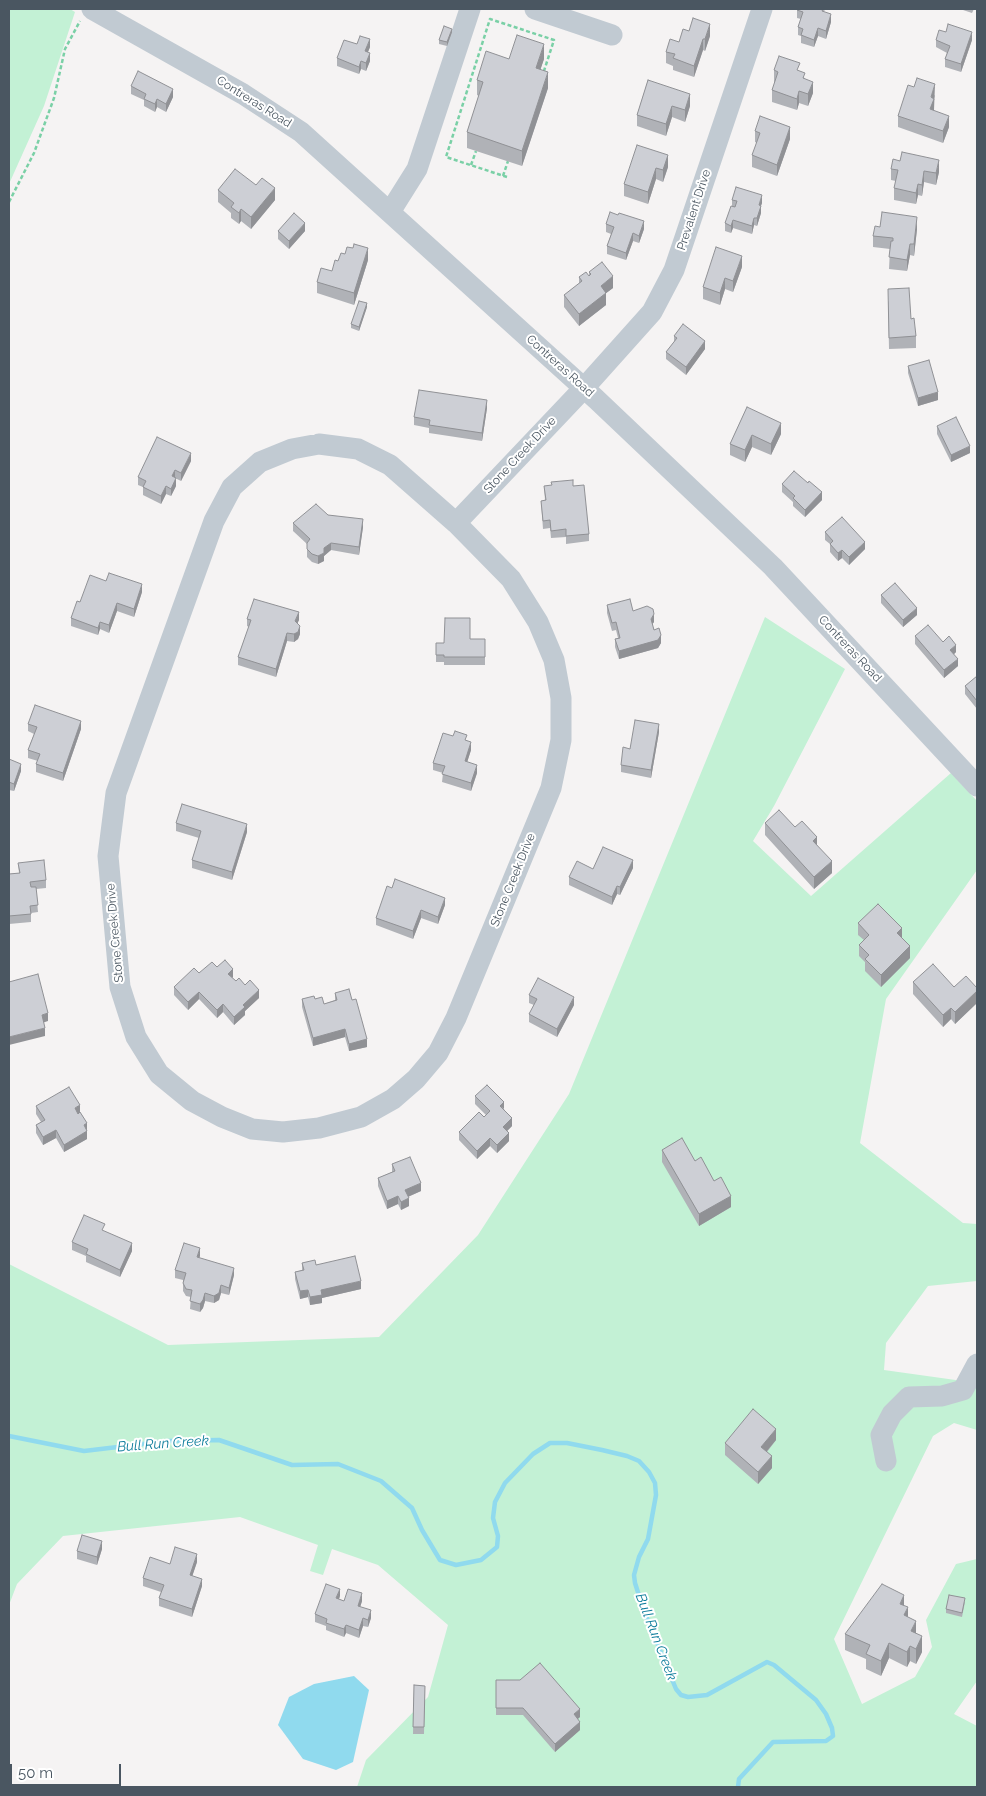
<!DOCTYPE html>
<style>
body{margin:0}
#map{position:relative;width:986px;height:1796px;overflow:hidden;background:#f5f3f3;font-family:Raleway,sans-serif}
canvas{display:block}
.frame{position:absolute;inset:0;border:10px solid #4a5661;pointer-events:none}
.scale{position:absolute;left:10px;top:1764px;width:111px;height:22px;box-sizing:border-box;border:2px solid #4a5661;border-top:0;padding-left:6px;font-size:15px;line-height:18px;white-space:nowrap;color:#4a5661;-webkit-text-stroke:4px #fff;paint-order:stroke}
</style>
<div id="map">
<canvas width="986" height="1796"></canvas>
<div class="frame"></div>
<div class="scale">50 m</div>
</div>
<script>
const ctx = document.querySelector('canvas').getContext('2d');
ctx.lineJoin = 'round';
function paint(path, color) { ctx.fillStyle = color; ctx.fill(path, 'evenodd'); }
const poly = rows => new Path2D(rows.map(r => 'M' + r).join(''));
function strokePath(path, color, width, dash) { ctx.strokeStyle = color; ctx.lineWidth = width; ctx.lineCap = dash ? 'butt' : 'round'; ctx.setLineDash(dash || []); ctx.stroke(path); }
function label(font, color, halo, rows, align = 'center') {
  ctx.font = font + ' Raleway,sans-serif'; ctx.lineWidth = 4; ctx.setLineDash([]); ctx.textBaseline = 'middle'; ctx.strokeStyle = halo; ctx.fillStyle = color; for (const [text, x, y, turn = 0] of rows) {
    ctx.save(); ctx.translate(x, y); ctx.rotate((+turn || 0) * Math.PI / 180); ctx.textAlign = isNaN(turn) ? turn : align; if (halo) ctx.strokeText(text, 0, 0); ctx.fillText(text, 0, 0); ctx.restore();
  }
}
paint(poly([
 [9,9,70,9,75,12,44,106,9,184],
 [765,617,845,669,774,806,753,841,811,896,951,773,977,801,977,870,886,999,860,1143,963,1223,977,1224,977,1281,928,1286,886,1343,884,1370,977,1383,977,1430,954,1423,933,1436,834,1639,862,1704,915,1677,932,1647,926,1620,956,1564,977,1559,977,1681,954,1714,977,1726,977,1787,357,1787,366,1760,428,1697,448,1625,378,1565,332,1549,323,1575,310,1571,318,1545,240,1517,63,1536,17,1584,9,1605,9,1264,168,1345,379,1337,478,1235,569,1094]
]), '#c3f1d5');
paint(poly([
 [354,1676,369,1690,353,1762,336,1770,303,1759,278,1725,289,1697,314,1684]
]), '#90daee');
strokePath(poly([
 [9,1436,84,1451,168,1441,219,1440,292,1465,338,1464,381,1481,412,1508,422,1530,440,1560,456,1565,481,1560,497,1547,498,1536,493,1518,495,1502,505,1483,533,1454,550,1443,567,1443,602,1450,627,1456,639,1461,649,1472,655,1483,656,1495,648,1539,639,1557,634,1575,635,1583,644,1611,676,1689,681,1695,688,1697,707,1695,767,1662,774,1665,816,1700,826,1714,832,1728,833,1736,826,1741,773,1742,739,1779,738,1787]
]), '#90daee', 4.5);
strokePath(poly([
 [471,165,476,151],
 [503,176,508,161],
 [507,177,446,157,490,19,554,40,543,74],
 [9,202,34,153,54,98,65,49,80,21]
]), '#7ad0a6', 2.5, [4, 2.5]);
strokePath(poly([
 [92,9,243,94,301,132,596,399,773,567,977,786],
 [535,9,612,35],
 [390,212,417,169,470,9],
 [319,444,358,449,390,465,456,523,511,579,538,622,554,660,561,698,561,740,551,788,456,1018,438,1053,416,1079,393,1099,361,1117,319,1128,283,1132,252,1129,222,1117,192,1101,159,1074,136,1037,120,987,108,856,116,793,214,521,232,487,260,462,292,449,319,444],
 [456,523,584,388,652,312,674,270,762,9],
 [886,1461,881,1435,892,1414,909,1397,942,1396,963,1390,977,1364]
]), '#c1cad2', 21);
paint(poly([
 [825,9,824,12,831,22,826,39,818,36,814,47,801,43,801,36,798,35,798,27,801,19,797,18,797,10],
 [960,9,974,9,972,13],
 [689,31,710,36,705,51,703,50,694,77,673,70,673,66,666,63,666,52,679,42],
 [452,32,447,46,439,44,439,40],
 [936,40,972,40,961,72,945,67,945,59,947,53,936,47],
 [357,44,370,47,368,52,370,61,366,71,361,69,359,74,337,66,337,58],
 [509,59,544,59,540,70,548,88,522,166,467,148,467,132,479,96,477,95,477,80],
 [774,70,800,71,805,79,813,93,808,106,799,103,797,110,772,102,772,90,775,82,774,82],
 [648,80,690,106,685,122,672,117,666,136,637,126,637,115],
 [131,86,173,97,166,112,157,107,155,112,144,106,144,100,131,94],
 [935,95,934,99,934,110,949,127,943,143,898,127,898,116],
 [755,131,790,139,777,176,752,167,752,155,757,143,755,142],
 [668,155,668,167,663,182,656,179,648,204,624,196,624,184],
 [891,169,939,172,936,185,924,182,922,196,918,195,916,204,894,200,894,188,896,181,891,180],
 [256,185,275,200,251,229,241,221,239,224,231,218,231,213,218,202,218,190],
 [732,200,762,203,761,205,761,213,757,226,754,225,752,234,733,228,731,233,725,231,725,223,732,206],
 [618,215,644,229,639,243,633,241,626,260,607,254,607,246,611,234,606,232,606,224],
 [880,227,917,229,914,256,910,255,907,271,889,269,890,249,873,247,873,236],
 [278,231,305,231,289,249,278,239],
 [368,260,354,305,317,293,317,282,332,271],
 [742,267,733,292,725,289,720,305,703,299,703,287],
 [589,272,613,288,606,293,606,305,579,326,564,307,564,295,579,284,579,277,589,276],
 [888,301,911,319,916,336,916,348,889,349],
 [367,307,359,331,351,328,351,324],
 [674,336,705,349,686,375,666,359,666,352,674,342],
 [908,366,938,400,918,406,908,373],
 [747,407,781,434,771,455,752,447,745,462,730,455,730,444],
 [487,408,482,441,429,433,429,428,414,425,414,417],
 [937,426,970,453,951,462,937,434],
 [191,461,181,481,175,478,176,486,171,496,166,494,161,504,143,495,143,487,138,485,138,477],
 [782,484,822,500,805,517,793,506,793,502,782,492],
 [544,486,573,486,589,534,589,541,566,544,566,537,551,538,550,528,543,529,541,501,545,500],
 [328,515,363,527,359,555,331,550,324,556,324,561,318,564,312,562,307,557,307,544,293,531,293,523],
 [825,532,865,549,849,565,842,558,838,561,830,552,830,544,825,540],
 [106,581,142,592,134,617,117,611,109,633,100,629,98,635,71,626,71,618,80,602],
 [881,595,917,615,903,627,881,603],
 [607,605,633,611,654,622,652,624,654,630,661,643,658,648,619,659,615,647,615,639,618,638,616,630,612,631,607,613],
 [247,619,299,620,297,623,300,634,298,639,294,642,287,641,276,677,238,665,238,657,249,627,247,626],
 [915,636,943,642,956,652,954,654,958,666,944,678,915,644],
 [470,639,485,639,485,665,444,665,444,662,436,662,436,643,444,643],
 [977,676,977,709,965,694,965,686],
 [28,724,81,729,63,781,36,772,36,764,38,761,28,758,28,750,34,734,28,731],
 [659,732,651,778,621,772,621,765,630,749],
 [467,740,471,750,467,762,477,773,471,791,442,782,443,773,433,770,433,763],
 [9,759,21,771,14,791,9,790],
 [176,823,247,832,232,880,192,868,192,860,199,838,176,831],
 [765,823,795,827,817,845,832,873,814,889,765,835],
 [18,863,46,880,46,888,36,889,38,912,31,913,31,922,9,924,9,874,19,873],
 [633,868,620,895,617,894,612,905,569,885,569,877,593,869],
 [392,888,445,905,438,924,421,918,413,939,376,925,376,918],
 [858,923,902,938,910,958,881,987,865,971,865,962,859,956,859,945,864,940,858,935],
 [217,967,233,977,232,978,236,981,259,998,245,1011,245,1015,234,1025,223,1012,217,1018,199,999,188,1010,174,995,174,987,199,973],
 [913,982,954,987,977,988,977,1003,955,1024,951,1019,943,1027,913,994],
 [335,993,352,1000,367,1047,349,1051,345,1037,313,1046,302,1007,302,999,315,999,324,1004,335,1000],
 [529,995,574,1005,557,1037,529,1022,529,1014,534,1005,529,1003],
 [475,1096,504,1109,512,1126,507,1131,509,1141,497,1153,490,1146,477,1159,459,1140,459,1132,484,1117,486,1115,475,1104],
 [36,1106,80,1112,87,1123,87,1139,64,1152,56,1138,43,1145,36,1133,36,1125,41,1122,36,1114],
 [662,1150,695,1161,714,1181,731,1207,699,1226,662,1162],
 [392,1164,421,1191,408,1197,409,1206,401,1210,398,1204,387,1209,378,1186,378,1178,392,1172],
 [72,1242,132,1251,120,1277,86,1262,86,1256,72,1250],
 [200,1256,199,1258,234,1275,229,1295,221,1293,219,1300,214,1303,205,1301,203,1308,200,1312,190,1309,191,1297,186,1296,183,1291,183,1280,175,1278,175,1270],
 [302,1263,316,1265,361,1289,322,1298,322,1303,310,1305,308,1297,300,1299,295,1279,295,1272,302,1270],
 [776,1440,767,1452,772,1468,758,1484,725,1455,725,1443],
 [102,1549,97,1565,77,1559,77,1551],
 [197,1562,192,1576,202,1586,192,1617,159,1606,159,1598,161,1592,143,1586,143,1578,170,1564],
 [340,1596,339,1599,344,1601,362,1601,360,1607,371,1618,368,1627,363,1626,359,1638,346,1633,344,1637,326,1630,326,1626,315,1622,315,1614],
 [965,1602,962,1617,946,1613,946,1609],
 [904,1606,908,1617,916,1634,922,1652,916,1664,910,1661,907,1667,889,1658,881,1676,866,1669,866,1659,845,1650,845,1634],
 [496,1680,580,1717,578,1719,580,1730,555,1752,523,1715,496,1715],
 [414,1685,425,1686,424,1734,413,1734]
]), '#b0b2b7');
paint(poly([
 [831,14,831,22,826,39,826,31],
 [710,24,710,36,705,51,705,39],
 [818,28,818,36,814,47,814,40],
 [452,29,452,32,447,46,447,42],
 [972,32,972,40,961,72,961,64],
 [370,39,370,47,365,59,365,51],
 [703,39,703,50,694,77,694,66],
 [544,44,544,59,536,83,536,68],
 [370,53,370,61,366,71,366,63],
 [361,61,361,69,359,74,359,67],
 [548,72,548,88,522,166,522,151],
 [813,82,813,93,808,106,808,94],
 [935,84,934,110,930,121,931,97],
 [173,89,173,97,166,112,166,104],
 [799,91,799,103,797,110,797,99],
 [690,94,690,106,685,122,685,110],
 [157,99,157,107,155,112,155,104],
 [672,106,672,117,666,136,666,124],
 [949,116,949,127,943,143,943,131],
 [790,127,790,139,777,176,777,165],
 [668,155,668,167,663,182,663,170],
 [939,160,939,172,936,185,936,173],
 [656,168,656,179,648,204,648,192],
 [924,171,924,182,922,196,922,185],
 [918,184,918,195,916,204,916,193],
 [275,188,275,200,251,229,251,217],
 [762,195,762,203,759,212,759,205],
 [761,206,761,213,757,226,757,218],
 [241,209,241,221,239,224,239,213],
 [917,217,917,229,914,256,914,244],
 [754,218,754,225,752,234,752,226],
 [733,220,733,228,731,233,731,226],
 [644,221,644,229,639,243,639,236],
 [305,223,305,231,289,249,289,241],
 [633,233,633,241,626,260,626,253],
 [910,244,910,255,907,271,907,260],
 [368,248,368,260,354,305,354,293],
 [742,256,742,267,733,292,733,281],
 [613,276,613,288,601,297,601,286],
 [725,278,725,289,720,305,720,293],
 [606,293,606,305,579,326,579,314],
 [367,303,367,307,359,331,359,327],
 [705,341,705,349,686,375,686,367],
 [938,392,938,400,918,406,918,398],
 [487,400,487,408,482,441,482,433],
 [781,423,781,434,771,455,771,444],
 [752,435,752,447,745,462,745,450],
 [970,446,970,453,951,462,951,455],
 [191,453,191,461,181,481,181,473],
 [175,470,175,478,172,476],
 [176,478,176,486,171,496,171,489],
 [166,486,166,494,161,504,161,496],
 [822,492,822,500,805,517,805,510],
 [363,519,363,527,359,555,359,547],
 [865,542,865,549,849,565,849,557],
 [331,543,331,550,324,556,324,548],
 [842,550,842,558,838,561,838,553],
 [324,553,324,561,318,564,318,556],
 [142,584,142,592,134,617,134,609],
 [117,603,117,611,109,633,109,625],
 [917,608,917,615,903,627,903,620],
 [299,612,299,620,295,629,295,621],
 [654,614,654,622,651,626,651,619],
 [100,622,100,629,98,635,98,628],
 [300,626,300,634,298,639,294,642,294,634],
 [287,633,287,641,276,677,276,669],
 [661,635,661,643,658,648,619,659,619,651],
 [956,645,956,652,950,658,950,650],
 [958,659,958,666,944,678,944,670],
 [81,721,81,729,63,781,63,773],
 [659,724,659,732,651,778,651,770],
 [471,742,471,750,465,769,465,761],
 [21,764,21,771,14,791,14,784],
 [477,765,477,773,471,791,471,783],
 [247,824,247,832,232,880,232,872],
 [817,837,817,849,813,841],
 [633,860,633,868,620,895,620,887],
 [832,861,832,873,814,889,814,877],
 [617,886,617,894,612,905,612,897],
 [445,898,445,905,438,924,438,917],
 [421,910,421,918,413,939,413,931],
 [902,928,902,940,897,933],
 [910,946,910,958,881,987,881,975],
 [233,969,233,977,228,982,228,974],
 [259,990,259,998,245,1011,245,1015,234,1025,234,1017,243,1005],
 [977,991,977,1003,955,1024,955,1012],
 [199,992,199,999,188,1010,188,1002],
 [574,997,574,1005,557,1037,557,1029],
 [223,1004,223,1012,217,1018,217,1010],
 [951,1008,951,1019,943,1027,943,1015],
 [48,1013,48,1021,42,1023,42,1015],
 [45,1028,45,1036,9,1045,9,1037],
 [345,1029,345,1037,313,1046,313,1038],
 [367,1039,367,1047,349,1051,349,1044],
 [504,1102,504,1109,500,1106],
 [80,1105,80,1113,75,1116,75,1108],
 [512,1118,512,1126,503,1135,503,1127],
 [87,1123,87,1131,84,1125],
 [56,1130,56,1138,43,1145,43,1137],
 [87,1131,87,1139,64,1152,64,1145],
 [509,1133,509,1141,497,1153,497,1145],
 [490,1138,490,1146,477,1159,477,1151],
 [421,1183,421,1191,405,1198,405,1190],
 [398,1196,398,1204,387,1209,387,1201],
 [731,1196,731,1207,699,1226,699,1214],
 [409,1198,409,1206,401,1210,401,1202],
 [132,1243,132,1251,120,1277,120,1270],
 [200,1248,200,1256,197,1265,197,1257],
 [234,1268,234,1275,229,1295,229,1288],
 [361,1281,361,1289,322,1298,322,1303,310,1305,310,1297,321,1290],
 [221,1285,221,1293,219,1300,214,1303,214,1296],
 [308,1290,308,1297,300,1299,300,1291],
 [205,1293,205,1301,203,1308,200,1312,200,1304],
 [776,1429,776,1440,761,1458,761,1447],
 [772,1456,772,1468,758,1484,758,1472],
 [102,1541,102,1549,97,1565,97,1557],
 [197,1554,197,1562,190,1583,190,1575],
 [202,1579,202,1586,192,1617,192,1609],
 [340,1589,340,1596,336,1606,336,1598],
 [362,1593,362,1601,358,1614,358,1606],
 [904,1595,904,1610,900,1604],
 [908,1607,908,1622,904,1615],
 [371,1610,371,1618,368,1627,368,1620],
 [363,1618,363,1626,359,1638,359,1630],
 [916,1621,916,1636,911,1631],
 [346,1625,346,1633,344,1637,344,1629],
 [922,1636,922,1652,916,1664,916,1649],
 [889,1643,889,1658,881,1676,881,1661],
 [910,1646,910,1661,907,1667,907,1652],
 [580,1709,580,1717,574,1722,574,1714],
 [580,1722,580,1730,555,1752,555,1744]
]), '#909195');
const building = poly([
 [798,9,823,9,822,11,831,14,826,31,818,28,814,40,801,35,803,29,798,27,803,12,797,10,798,9],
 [693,18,710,24,705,39,703,39,694,66,673,58,675,54,666,52,670,39,679,42,683,29,689,31,693,18],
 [948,24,972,32,961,64,945,59,950,46,936,40,939,30,946,32,948,24],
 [444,26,452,29,447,42,439,40,444,26],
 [517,35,544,44,536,68,548,72,522,151,467,132,483,82,477,80,486,51,509,59,517,35],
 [360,36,370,39,365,51,370,53,366,63,361,61,359,67,337,58,344,40,357,44,360,36],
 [779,56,800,63,797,70,805,73,803,78,813,82,808,94,799,91,797,99,772,90,778,72,774,70,779,56],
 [138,71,173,89,166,104,157,99,155,104,144,99,146,94,131,86,138,71],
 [917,78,935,84,931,97,934,99,930,109,949,116,943,131,898,116,908,85,914,87,917,78],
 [648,80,690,94,685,110,672,106,666,124,637,115,648,80],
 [760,116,790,127,777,165,752,155,760,133,755,131,760,116],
 [637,145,668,155,663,170,656,168,648,192,624,184,637,145],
 [902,152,939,160,936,173,924,171,922,185,918,184,916,193,894,188,898,170,891,169,893,159,900,161,902,152],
 [235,169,256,185,262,178,275,188,251,217,241,209,239,213,231,207,234,203,218,190,235,169],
 [736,187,762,195,759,205,761,206,757,218,754,218,752,226,733,220,731,226,725,223,731,206,735,207,737,201,732,200,736,187],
 [610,212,618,215,619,213,644,221,639,236,633,233,626,253,607,246,614,227,606,224,610,212],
 [882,212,917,217,914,244,910,244,907,260,889,257,891,241,893,241,893,238,873,236,875,226,880,227,882,212],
 [294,213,305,223,289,241,278,231,294,213],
 [354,244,368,248,354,293,317,282,321,268,332,271,335,260,338,261,341,253,345,254,347,247,353,248,354,244],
 [716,247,742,256,733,281,725,278,720,293,703,287,716,247],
 [602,262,613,276,601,286,606,293,579,314,564,295,582,281,579,277,586,272,589,276,591,274,589,272,602,262],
 [909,288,911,319,914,318,916,336,889,338,888,289,909,288],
 [359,301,367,303,359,327,351,324,359,301],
 [683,324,705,341,686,367,666,352,677,338,674,336,683,324],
 [929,360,938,392,918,398,908,366,929,360],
 [419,390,487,400,482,433,429,425,430,420,414,417,419,390],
 [747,407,781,423,771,444,752,435,745,450,730,444,747,407],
 [956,417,970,446,951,455,937,426,956,417],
 [157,437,191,453,181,473,175,470,172,476,176,478,171,489,166,486,161,496,143,487,146,481,138,477,157,437],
 [794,471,808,483,809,481,822,492,805,510,793,498,795,496,782,484,794,471],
 [573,480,573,486,584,485,589,534,566,536,566,529,551,531,550,520,543,521,541,501,546,500,544,486,552,485,551,482,573,480],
 [316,504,328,515,363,519,359,547,331,543,324,548,324,553,318,556,312,554,307,549,307,543,310,539,293,523,316,504],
 [842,517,865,542,849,557,842,550,838,553,830,544,833,541,825,532,842,517],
 [109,573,142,584,134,609,117,603,109,625,100,622,98,628,71,618,77,601,80,602,90,575,106,581,109,573],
 [895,583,917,608,903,620,881,595,895,583],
 [254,599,299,612,295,621,300,626,298,632,294,634,287,633,276,669,238,657,251,620,247,619,254,599],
 [630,599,633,611,647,606,653,609,654,614,651,619,654,630,659,628,661,635,658,640,619,651,615,639,620,638,616,622,612,623,607,605,630,599],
 [445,618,470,618,470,639,485,639,485,657,444,657,444,655,436,655,436,643,444,643,445,618],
 [928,625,943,642,949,636,956,645,950,650,958,659,944,670,915,636,928,625],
 [977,676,977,701,965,686,977,676],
 [35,705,81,721,63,773,36,764,40,754,28,750,37,727,28,724,35,705],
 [635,720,659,724,651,770,621,765,623,747,630,749,635,720],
 [455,731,467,735,465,740,471,742,465,761,477,765,471,783,442,774,445,766,433,763,443,733,453,736,455,731],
 [9,759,21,764,14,784,9,782,9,759],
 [182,804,247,824,232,872,192,860,201,831,176,823,182,804],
 [779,810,795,827,802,821,817,837,813,841,832,861,814,877,765,823,779,810],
 [603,847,633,860,620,887,617,886,612,897,569,877,577,861,593,869,603,847],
 [44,860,46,880,30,882,31,887,36,887,38,905,30,906,31,914,9,916,9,874,20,873,18,863,44,860],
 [395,879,445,898,438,917,421,910,413,931,376,918,387,886,392,888,395,879],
 [878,904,902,928,897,933,910,946,881,975,865,959,869,955,859,945,869,935,858,923,878,904],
 [225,960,233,969,228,974,236,981,239,978,245,985,250,980,259,990,243,1005,245,1007,234,1017,223,1004,217,1010,199,992,188,1002,174,987,194,968,199,973,212,962,217,967,225,960],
 [933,964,954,987,966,976,977,988,977,991,955,1012,951,1008,943,1015,913,982,933,964],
 [38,974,48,1013,42,1015,45,1028,9,1037,9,982,38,974],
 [538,978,574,997,557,1029,529,1014,537,999,529,995,538,978],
 [349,989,352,1000,356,999,367,1039,349,1044,345,1029,313,1038,302,999,314,996,315,999,322,997,324,1004,337,1000,335,993,349,989],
 [487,1085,504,1102,500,1106,512,1118,503,1127,509,1133,497,1145,490,1138,477,1151,459,1132,479,1112,484,1117,490,1111,475,1096,487,1085],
 [69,1087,80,1105,75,1108,78,1114,80,1112,87,1123,84,1125,87,1131,64,1145,56,1130,43,1137,36,1125,45,1120,36,1106,69,1087],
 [682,1138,695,1161,701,1157,714,1181,721,1177,731,1196,699,1214,662,1150,682,1138],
 [410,1157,421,1183,405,1190,409,1198,401,1202,398,1196,387,1201,378,1178,395,1171,392,1164,410,1157],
 [84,1215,105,1224,102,1230,132,1243,120,1270,86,1254,88,1249,72,1242,84,1215],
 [184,1243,200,1248,197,1257,234,1268,229,1288,221,1285,219,1293,214,1296,205,1293,203,1300,200,1304,190,1301,192,1290,186,1289,183,1283,186,1273,175,1270,184,1243],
 [355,1256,361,1281,321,1290,322,1295,310,1297,308,1290,300,1291,295,1272,304,1270,302,1263,315,1260,316,1265,355,1256],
 [753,1409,776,1429,761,1447,772,1456,758,1472,725,1443,753,1409],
 [82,1535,102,1541,97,1557,77,1551,82,1535],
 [175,1547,197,1554,190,1575,202,1579,192,1609,159,1598,164,1585,143,1578,150,1557,170,1564,175,1547],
 [326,1584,340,1589,336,1598,344,1601,348,1589,362,1593,358,1606,371,1610,368,1620,363,1618,359,1630,346,1625,344,1629,326,1623,327,1619,315,1614,326,1584],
 [882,1584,904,1595,900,1604,908,1607,904,1615,916,1621,911,1631,922,1636,916,1649,910,1646,907,1652,889,1643,881,1661,866,1654,870,1645,845,1634,882,1584],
 [949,1595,965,1598,962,1613,946,1609,949,1595],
 [540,1663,580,1709,574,1714,580,1722,555,1744,523,1708,496,1708,496,1680,520,1680,540,1663],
 [414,1685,425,1686,424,1727,413,1727,414,1685]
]);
paint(building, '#cdcfd5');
strokePath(building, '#909195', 1);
label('12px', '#4a5661', '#fff', [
 ["Contreras Road",254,102,32],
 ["Prevalent Drive",694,210,-72],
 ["Contreras Road",560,366,42],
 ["Stone Creek Drive",520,455,-47],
 ["Contreras Road",850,649,47],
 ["Stone Creek Drive",513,880,-68],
 ["Stone Creek Drive",115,933,-95]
]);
label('italic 14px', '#0c7c9b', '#fff', [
 ["Bull Run Creek",163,1444,-4],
 ["Bull Run Creek",656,1637,69]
]);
</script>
